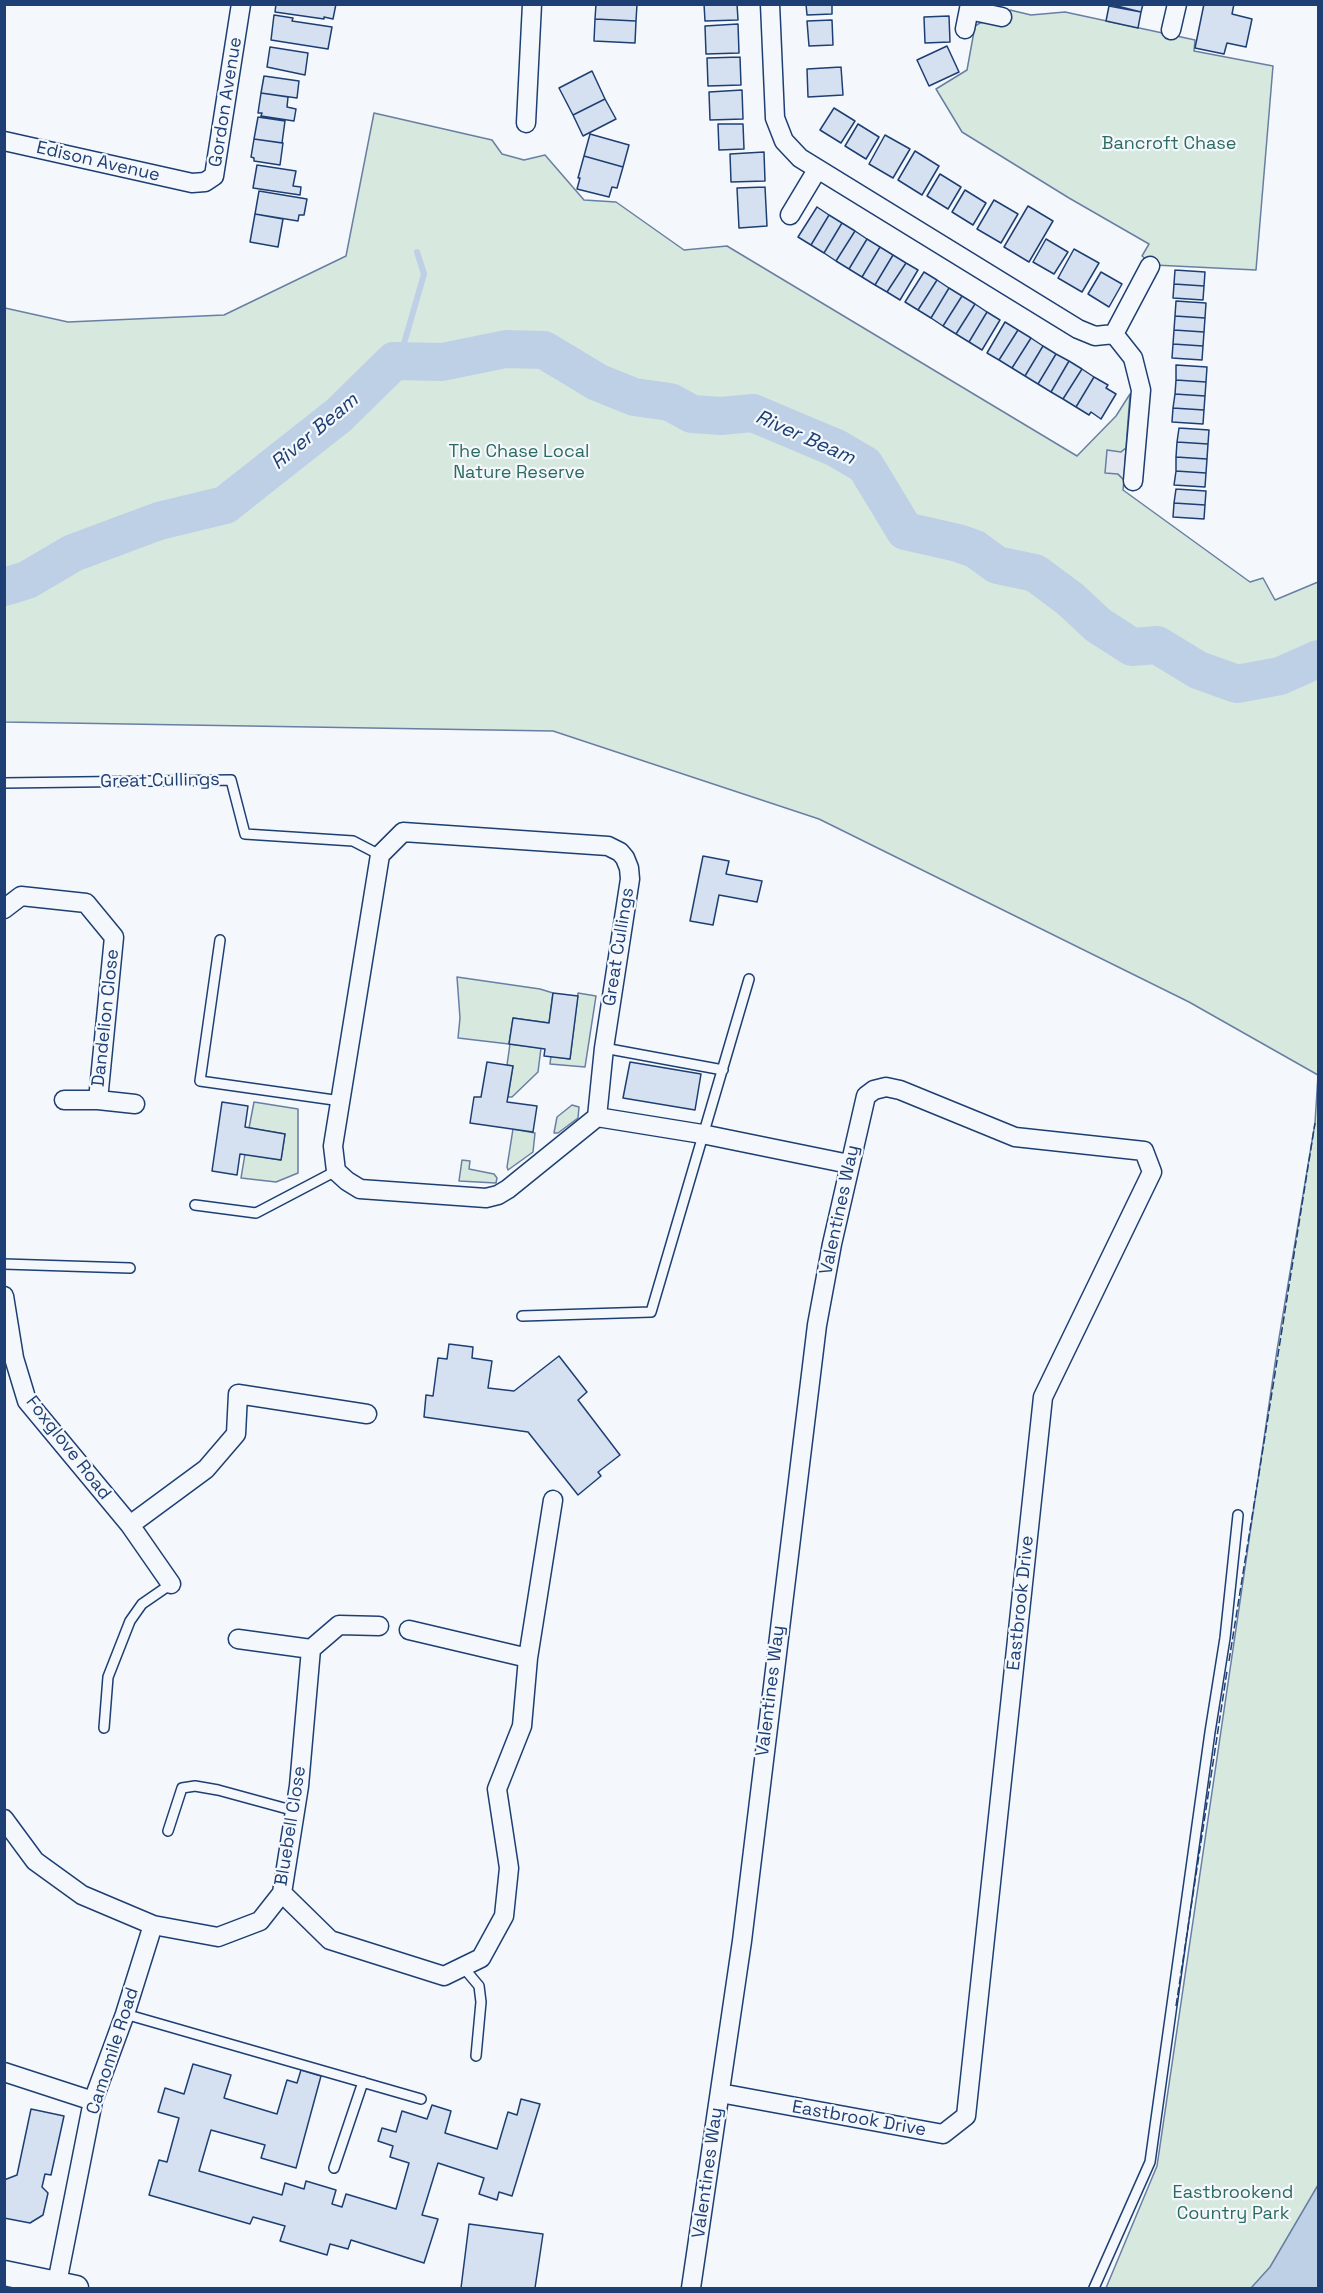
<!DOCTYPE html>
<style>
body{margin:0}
#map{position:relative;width:1323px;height:2293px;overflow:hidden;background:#f4f7fb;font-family:"Space Grotesk",sans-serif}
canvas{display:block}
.frame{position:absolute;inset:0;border:6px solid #1d3f73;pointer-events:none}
</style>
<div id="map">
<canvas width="1323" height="2293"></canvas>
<div class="frame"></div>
</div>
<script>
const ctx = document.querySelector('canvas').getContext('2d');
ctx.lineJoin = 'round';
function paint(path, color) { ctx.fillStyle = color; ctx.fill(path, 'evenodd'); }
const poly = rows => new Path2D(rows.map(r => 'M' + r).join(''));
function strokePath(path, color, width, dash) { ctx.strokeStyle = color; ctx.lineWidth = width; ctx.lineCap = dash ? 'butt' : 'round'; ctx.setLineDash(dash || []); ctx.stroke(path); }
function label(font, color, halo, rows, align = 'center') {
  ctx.font = font + ' "Space Grotesk",sans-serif'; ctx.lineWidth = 4.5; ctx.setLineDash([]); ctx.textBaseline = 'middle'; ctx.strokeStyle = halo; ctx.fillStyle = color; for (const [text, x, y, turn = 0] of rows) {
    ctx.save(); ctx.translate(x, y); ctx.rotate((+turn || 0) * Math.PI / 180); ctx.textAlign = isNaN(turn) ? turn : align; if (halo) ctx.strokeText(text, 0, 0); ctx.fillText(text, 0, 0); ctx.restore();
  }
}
const green = poly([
 [1010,10,1031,15,1065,12,1195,40,1194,51,1273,66,1256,270,1154,265,1142,256,1149,244,1069,198,962,132,936,89,967,70,975,26,980,23,987,21,1006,25,1010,10],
 [374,113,492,140,502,154,524,160,545,155,584,200,616,202,684,250,727,246,1077,456,1116,416,1130,394,1126,448,1121,452,1118,474,1124,480,1123,490,1250,582,1263,578,1275,600,1318,582,1318,2288,1106,2288,1157,2166,1277,1350,1315,1123,1318,1075,1189,1002,819,819,553,731,5,722,5,308,68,322,224,315,346,256,374,113],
 [457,977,540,989,553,993,549,1023,513,1018,509,1044,458,1038,460,1018,457,977],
 [578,993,596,996,585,1067,550,1064,551,1056,570,1059,578,993],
 [510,1044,541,1048,538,1072,512,1097,508,1097,513,1066,507,1065,510,1044],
 [254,1102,298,1109,298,1173,276,1182,241,1178,245,1154,281,1160,285,1134,249,1128,254,1102],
 [572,1105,579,1107,578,1118,558,1133,554,1133,557,1117,572,1105],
 [513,1129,535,1133,533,1152,508,1170,507,1167,513,1129],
 [462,1160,470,1161,469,1169,494,1174,497,1178,496,1183,459,1181,462,1160]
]);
paint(green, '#d7e8df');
strokePath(green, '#687fa3', 1.5);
const parking = poly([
 [1126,448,1124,480,1118,474,1105,473,1107,450,1121,452,1126,448]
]);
paint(parking, '#e3e8f0');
strokePath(parking, '#687fa3', 1.5);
const water = poly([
 [1318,2185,1318,2288,1251,2288,1270,2267,1318,2185]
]);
paint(water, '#bed0e5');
strokePath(water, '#687fa3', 1.5);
strokePath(poly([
 [399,361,424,274,417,252]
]), '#bed0e5', 6);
strokePath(poly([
 [4,587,27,580,73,553,159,521,225,505,339,415,394,361,442,362,506,349,544,350,597,382,634,397,670,402,692,414,721,416,753,413,836,448,865,465,905,531,958,543,975,549,997,565,1035,573,1070,599,1098,625,1132,647,1157,645,1198,670,1237,684,1280,676,1318,659]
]), '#bed0e5', 38);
const building = poly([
 [276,4,336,4,333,19,324,17,324,19,275,12,276,4],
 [596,4,637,4,636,21,595,19,596,4],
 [704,4,737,4,738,20,705,21,704,4],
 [806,4,832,4,832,14,807,15,806,4],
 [1109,4,1143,4,1141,12,1109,4],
 [1204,4,1234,4,1232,14,1252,19,1246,47,1227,43,1224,54,1195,48,1204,4],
 [1109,6,1141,12,1138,28,1106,21,1109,6],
 [274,15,293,18,292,21,332,27,328,49,271,40,274,15],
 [949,16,950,42,925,43,924,17,949,16],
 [595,19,636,21,635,43,594,41,595,19],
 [832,20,833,45,809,46,807,21,832,20],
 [738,24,739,53,706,54,705,26,738,24],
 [947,46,959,72,929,86,917,60,947,46],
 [270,47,308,53,305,75,267,67,270,47],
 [740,57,741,85,708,86,707,58,740,57],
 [841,67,843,95,808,97,807,69,841,67],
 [592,71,605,99,573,115,559,88,592,71],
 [264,76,299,81,297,98,261,93,264,76],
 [742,90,743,119,710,120,709,92,742,90],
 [261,93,288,97,287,107,296,109,294,121,261,116,262,113,258,113,261,93],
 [605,99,616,119,583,136,573,115,605,99],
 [834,108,855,121,841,143,820,130,834,108],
 [258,117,285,121,282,143,254,139,258,117],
 [718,124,743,124,744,149,719,150,718,124],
 [858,124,879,137,866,159,845,146,858,124],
 [590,134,629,145,623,167,584,156,590,134],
 [885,135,910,149,893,178,869,164,885,135],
 [254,139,283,143,280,165,254,161,254,158,251,157,254,139],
 [915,151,939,166,922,195,898,180,915,151],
 [764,152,765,181,731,182,730,154,764,152],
 [584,156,623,167,617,188,612,187,609,197,577,189,580,178,578,178,584,156],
 [257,165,296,171,293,186,301,187,300,195,253,188,257,165],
 [940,174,961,187,948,209,927,196,940,174],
 [765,187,767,226,739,228,737,188,765,187],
 [965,190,986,203,973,225,952,212,965,190],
 [259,191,307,199,304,215,299,215,298,221,255,214,259,191],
 [994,200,1018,214,1001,243,977,229,994,200],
 [1028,206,1053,221,1029,262,1004,247,1028,206],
 [817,207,829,215,811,245,798,237,817,207],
 [255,214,283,219,278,247,250,242,255,214],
 [829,215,842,223,824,253,811,245,829,215],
 [842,223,855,231,836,261,824,253,842,223],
 [855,231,867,239,849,269,836,261,855,231],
 [867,239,880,247,862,277,849,269,867,239],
 [1046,239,1068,252,1054,274,1033,262,1046,239],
 [880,247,893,255,875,285,862,277,880,247],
 [1074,249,1099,263,1082,292,1058,278,1074,249],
 [893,255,906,263,887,292,875,285,893,255],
 [906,263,918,270,900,300,887,292,906,263],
 [1175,270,1205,272,1204,286,1174,284,1175,270],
 [924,272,937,280,918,310,905,302,924,272],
 [1101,272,1122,284,1109,307,1088,294,1101,272],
 [937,280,949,288,931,318,918,310,937,280],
 [1174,284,1204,286,1203,300,1173,298,1174,284],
 [949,288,962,296,943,326,931,318,949,288],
 [962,296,975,304,956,334,943,326,962,296],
 [1176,301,1206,303,1205,318,1175,316,1176,301],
 [975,304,987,312,969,342,956,334,975,304],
 [987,312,1000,320,982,350,969,342,987,312],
 [1175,316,1205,318,1204,332,1174,330,1175,316],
 [1005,322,1018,330,999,360,987,353,1005,322],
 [1018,330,1031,338,1012,368,999,360,1018,330],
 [1174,330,1204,332,1203,346,1173,344,1174,330],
 [1031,338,1043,346,1025,376,1012,368,1031,338],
 [1173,344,1203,346,1202,360,1172,358,1173,344],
 [1043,346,1056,354,1038,384,1025,376,1043,346],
 [1056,354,1069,361,1051,392,1038,384,1056,354],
 [1069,361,1082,369,1063,399,1051,392,1069,361],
 [1176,365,1207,367,1206,382,1176,380,1176,365],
 [1082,369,1094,377,1076,407,1063,399,1082,369],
 [1094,377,1108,385,1106,388,1116,394,1101,419,1091,412,1089,415,1076,407,1094,377],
 [1176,380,1206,382,1205,396,1175,394,1176,380],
 [1175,394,1205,396,1204,410,1173,408,1175,394],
 [1173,408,1204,410,1203,424,1172,422,1173,408],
 [1179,428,1209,430,1208,444,1177,442,1179,428],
 [1177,442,1208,444,1207,459,1176,457,1177,442],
 [1176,457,1207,459,1206,473,1176,471,1176,457],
 [1176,471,1206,473,1205,487,1174,485,1176,471],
 [1176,489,1206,491,1205,505,1174,503,1176,489],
 [1174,503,1205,505,1204,519,1173,517,1174,503],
 [703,856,729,861,726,874,762,881,757,902,719,895,713,925,690,921,703,856],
 [553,993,578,996,570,1059,544,1056,545,1049,509,1044,513,1018,549,1023,553,993],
 [487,1062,513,1066,507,1102,537,1106,533,1132,470,1123,474,1097,481,1097,487,1062],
 [630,1062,701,1074,695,1110,623,1098,630,1062],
 [222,1102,248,1106,245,1127,285,1134,281,1160,240,1154,237,1175,212,1171,222,1102],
 [449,1344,473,1347,472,1358,492,1361,488,1388,514,1391,559,1356,587,1392,578,1400,620,1455,598,1472,601,1476,578,1495,528,1432,424,1417,426,1395,433,1396,438,1358,447,1359,449,1344],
 [193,2064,231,2075,224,2098,277,2114,287,2080,297,2083,301,2070,321,2076,296,2168,261,2158,265,2145,211,2130,199,2171,282,2195,285,2183,304,2189,306,2181,336,2190,332,2204,342,2207,346,2194,396,2209,409,2163,390,2157,393,2146,378,2141,382,2128,396,2132,402,2111,427,2119,432,2105,451,2111,445,2133,497,2149,508,2112,517,2115,521,2099,540,2104,512,2196,499,2192,497,2200,479,2194,484,2178,438,2163,422,2215,438,2219,424,2263,351,2240,348,2249,330,2244,327,2255,280,2241,285,2226,253,2217,250,2224,149,2195,159,2160,167,2162,179,2118,158,2112,165,2088,184,2094,193,2064],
 [31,2109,64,2116,51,2175,45,2174,42,2187,48,2193,43,2215,30,2223,4,2218,4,2180,17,2175,31,2109],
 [469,2224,543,2234,535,2288,461,2288,469,2224]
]);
paint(building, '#d5e0f0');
strokePath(building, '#1d3f73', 1.5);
const service = poly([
 [4,783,231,780,245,834,353,841,380,855],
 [220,940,200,1081,341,1101],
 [604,1048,723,1070],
 [195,1205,256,1213,336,1171],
 [4,1264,130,1268],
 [522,1316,651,1312,749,979],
 [104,1728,108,1677,130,1621,142,1604,171,1584],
 [168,1831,182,1788,195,1786,218,1790,295,1811],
 [463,1967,479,1986,481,2002,476,2056],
 [125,2014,421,2099],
 [334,2168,363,2082],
 [1094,2288,1150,2162,1210,1732,1225,1638,1238,1515]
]);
const minor = poly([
 [770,4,775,118,784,141,800,158,1078,329,1095,336,1114,334,1133,358,1141,390,1133,481],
 [969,10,1002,17],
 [965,29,970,4],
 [1171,30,1177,4],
 [526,123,532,4],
 [4,141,192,183,205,182,214,176,241,4],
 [790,215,817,170],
 [1114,334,1150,266],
 [4,909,21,896,86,903,114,937,98,1100],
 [64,1100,98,1100,135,1104],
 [597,1117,604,1048,630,879,629,868,625,858,620,852,608,846,403,832,380,855,333,1146,336,1171,347,1181,360,1189,486,1198,498,1195,508,1189,597,1117,702,1134,849,1164],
 [4,1296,14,1358,27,1401,130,1525,171,1584],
 [130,1525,206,1469,236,1434,238,1394,367,1414],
 [409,1630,528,1658],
 [238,1639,311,1649],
 [4,1819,35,1861,82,1895,153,1925,218,1937,260,1921,282,1893,299,1786,311,1649,339,1625,379,1626],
 [282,1893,330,1940,444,1976,481,1958,504,1916,509,1868,497,1789,522,1726,528,1658,553,1500],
 [4,2072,93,2101],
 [57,2283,93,2101,125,2014,153,1925],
 [691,2288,742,1941,817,1325,832,1244,866,1096,874,1090,886,1087,900,1090,1015,1137,1144,1151,1152,1172,1043,1397,966,2116,943,2134,720,2093]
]);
const tertiary = poly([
 [4,2273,76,2288]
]);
strokePath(service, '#1d3f73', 12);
strokePath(minor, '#1d3f73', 21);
strokePath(tertiary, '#1d3f73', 27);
strokePath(service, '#f4f7fb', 9);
strokePath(minor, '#f4f7fb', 18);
strokePath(tertiary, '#f4f7fb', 24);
strokePath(poly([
 [1229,1661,1315,1123],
 [1176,2006,1227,1671]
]), '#1d3f73', 1.5, [8, 3]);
label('18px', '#1d3f73', '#f4f7fb', [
 ["Gordon Avenue",226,102,-81],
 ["Edison Avenue",98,162,13],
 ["Great Cullings",160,781,-1],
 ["Great Cullings",619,947,-81],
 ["Dandelion Close",106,1018,-84],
 ["Valentines Way",840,1210,-78],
 ["Foxglove Road",68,1448,52],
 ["Eastbrook Drive",1021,1603,-84],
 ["Valentines Way",771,1691,-83],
 ["Bluebell Close",291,1826,-81],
 ["Camomile Road",113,2051,-72],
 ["Eastbrook Drive",859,2119,10],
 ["Valentines Way",708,2173,-82]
]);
label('18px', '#2c6c60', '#f4f7fb', [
 ["Bancroft Chase",1169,144],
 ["The Chase Local",519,452],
 ["Nature Reserve",519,473],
 ["Eastbrookend",1233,2193],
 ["Country Park",1233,2214]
]);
label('italic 20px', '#1d3f73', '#f4f7fb', [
 ["River Beam",315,432,-40],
 ["River Beam",805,438,24]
]);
</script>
